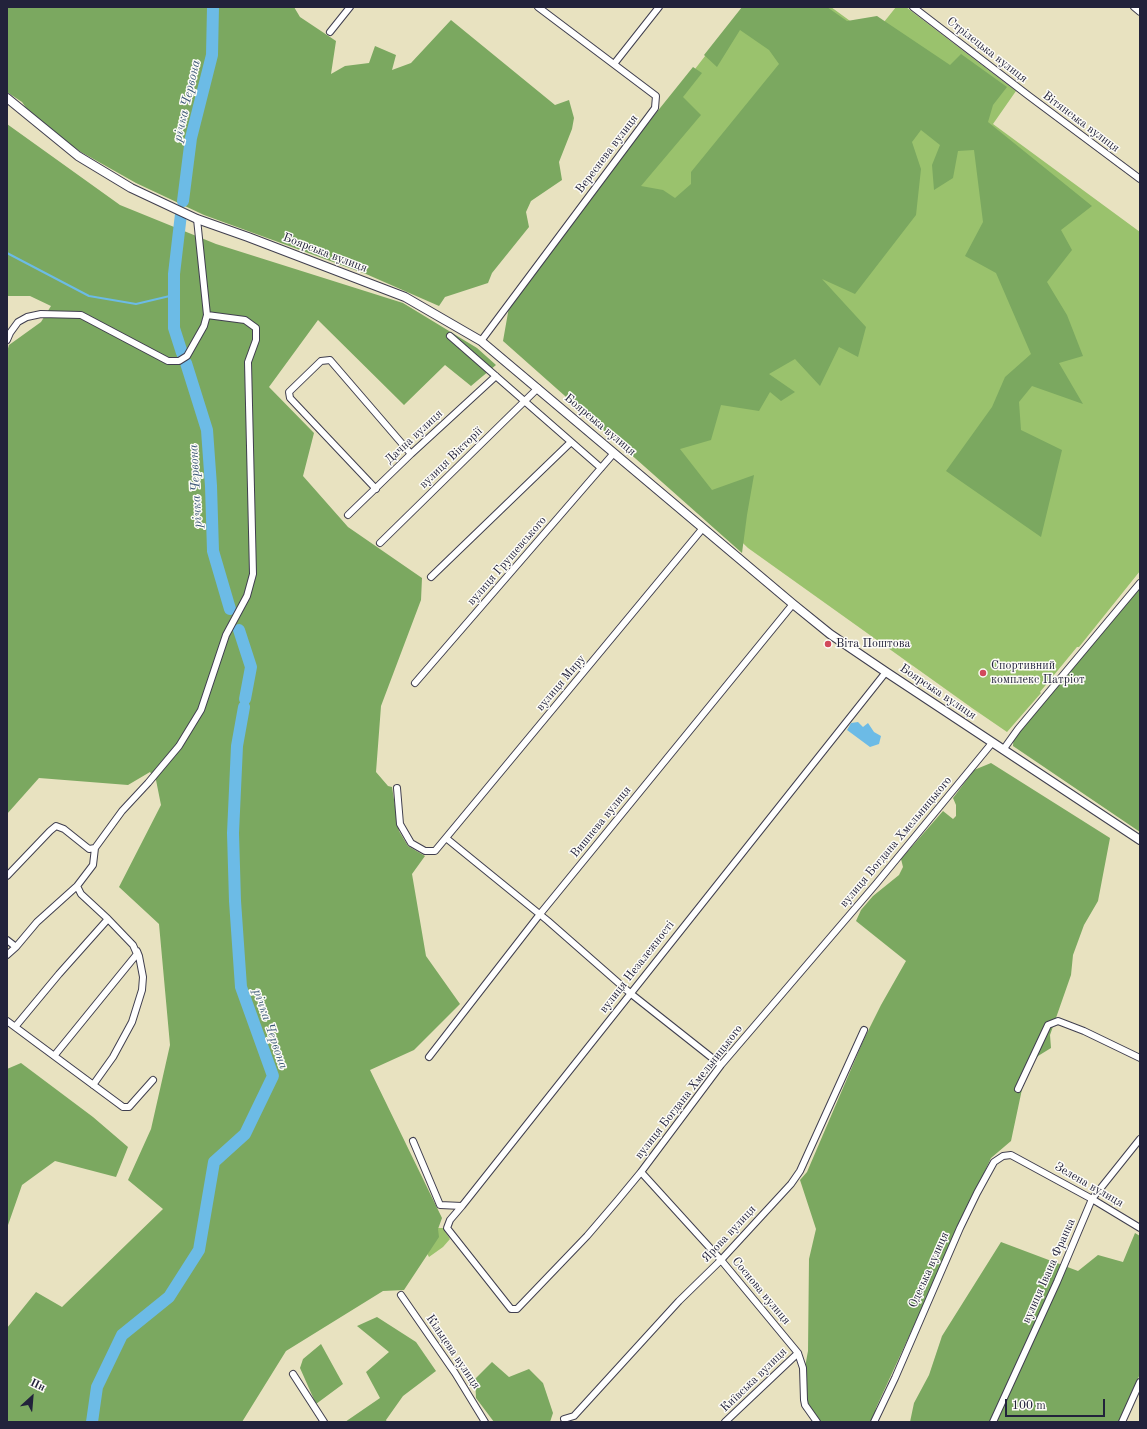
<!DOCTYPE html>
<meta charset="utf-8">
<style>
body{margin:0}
#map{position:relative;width:1147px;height:1429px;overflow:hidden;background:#e8e2c0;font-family:"Old Standard TT",serif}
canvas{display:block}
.frame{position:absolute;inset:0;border:8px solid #22223b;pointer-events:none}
.north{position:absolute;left:12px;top:1377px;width:40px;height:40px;-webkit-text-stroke:3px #fdfcf7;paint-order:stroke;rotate:26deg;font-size:11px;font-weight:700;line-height:16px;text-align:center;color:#22223b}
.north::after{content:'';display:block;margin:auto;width:14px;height:18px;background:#22223b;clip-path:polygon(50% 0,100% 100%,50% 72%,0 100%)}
.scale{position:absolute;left:1005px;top:1399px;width:100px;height:18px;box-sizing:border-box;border:2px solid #22223b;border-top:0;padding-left:5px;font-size:12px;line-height:14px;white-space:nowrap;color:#22223b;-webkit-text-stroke:3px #fdfcf7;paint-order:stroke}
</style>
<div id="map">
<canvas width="1147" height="1429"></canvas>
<div class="frame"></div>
<div class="north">Пн</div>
<div class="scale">100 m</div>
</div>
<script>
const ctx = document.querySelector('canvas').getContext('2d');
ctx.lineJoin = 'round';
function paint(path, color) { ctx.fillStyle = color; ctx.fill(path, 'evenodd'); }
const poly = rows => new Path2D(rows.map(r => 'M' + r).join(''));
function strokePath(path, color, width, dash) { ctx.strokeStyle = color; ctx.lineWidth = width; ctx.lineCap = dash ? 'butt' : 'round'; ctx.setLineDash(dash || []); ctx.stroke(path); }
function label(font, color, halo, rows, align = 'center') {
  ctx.font = font + ' "Old Standard TT",serif'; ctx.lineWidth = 3; ctx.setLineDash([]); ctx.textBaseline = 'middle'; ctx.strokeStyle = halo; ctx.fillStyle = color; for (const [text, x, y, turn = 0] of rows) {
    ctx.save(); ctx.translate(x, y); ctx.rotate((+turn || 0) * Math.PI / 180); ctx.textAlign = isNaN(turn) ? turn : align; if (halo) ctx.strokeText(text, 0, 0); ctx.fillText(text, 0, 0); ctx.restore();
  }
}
paint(poly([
 [743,7,831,7,872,37,896,7,906,7,1016,91,993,124,1140,232,1140,571,1079,647,1077,647,1040,692,1041,693,1007,732,972,708,748,548,521,328,510,308],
 [429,1228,443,1228,450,1239,443,1247,429,1257,420,1241]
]), '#9ac26d');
paint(poly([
 [7,7,294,7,300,17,336,41,331,74,345,66,369,63,375,46,396,55,392,70,411,63,451,20,555,105,569,100,574,118,572,129,559,162,562,180,531,201,526,212,529,227,492,273,488,283,445,297,439,306,366,274,204,215,136,183,81,152,33,118,22,102,7,92],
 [742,7,827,7,847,21,877,16,950,65,961,54,1007,87,993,105,988,122,1092,206,1061,230,1072,250,1047,282,1067,315,1083,356,1059,363,1083,404,1032,386,1019,402,1021,430,1062,450,1041,537,946,471,992,407,1005,377,1031,354,996,273,965,256,983,222,974,150,958,151,953,178,934,190,932,165,940,145,921,130,912,142,921,169,916,215,855,294,822,279,866,327,858,357,839,347,820,386,795,359,769,374,795,392,781,401,770,392,759,411,721,405,711,440,680,449,712,490,754,475,747,515,742,553,503,341,509,307,550,245,693,67,702,73,683,97,701,115,641,186,663,190,675,198,691,184,691,172,779,64,769,50,740,30,717,67,704,55],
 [7,124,120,205,216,244,403,303,477,348,496,365,471,386,445,365,404,405,318,320,269,387,314,433,303,476,348,527,422,578,421,600,381,706,376,772,388,786,392,787,399,831,408,846,425,856,412,874,426,956,460,1004,414,1050,370,1070,442,1218,438,1229,439,1237,404,1290,383,1291,286,1351,242,1422,7,1422,7,1328,36,1292,62,1307,163,1209,128,1180,151,1129,170,1045,159,924,119,887,161,805,156,780,150,772,128,785,39,778,7,814,7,352,9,345,41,322,51,306,30,296,7,296],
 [1140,580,1140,832,1013,746,1014,730],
 [991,763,1110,838,1098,901,1084,925,1073,955,1071,975,1050,1035,1051,1048,1038,1056,1025,1075,1011,1141,991,1158,876,1408,873,1422,815,1422,809,1414,803,1409,801,1389,808,1351,809,1259,816,1229,800,1180,807,1172,864,1039,881,1005,906,961,856,921,861,910,873,896,899,875,903,867,901,859,943,811,953,819,956,816,956,805,953,798,974,770],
 [21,1063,93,1117,128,1147,116,1177,55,1161,22,1185,7,1228,7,1069],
 [1135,1233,1140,1236,1140,1374,1119,1422,910,1422,914,1403,929,1375,942,1336,1001,1242,1078,1271,1098,1255,1123,1262],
 [377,1317,416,1342,436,1371,403,1396,386,1420,387,1422,345,1422,380,1398,366,1372,389,1352,357,1326],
 [321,1344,343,1384,316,1404,300,1368,303,1359],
 [492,1362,509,1377,529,1369,543,1383,553,1413,550,1422,494,1422,476,1398,475,1379]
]), '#7ba860');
paint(poly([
 [858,722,863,727,868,723,874,732,881,736,879,744,870,747,847,730,851,723]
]), '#6cbbe6');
strokePath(poly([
 [7,253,89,296,136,304,174,295]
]), '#6cbbe6', 2);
strokePath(poly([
 [183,201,191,138,212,55,213,7],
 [181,214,174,274,174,328,182,353],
 [186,363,207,430,211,486,213,551,230,609],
 [239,630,251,667,245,699],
 [92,1422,97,1387,122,1335,169,1297,199,1250,214,1162,245,1134,273,1076,241,987,235,901,233,833,237,746,244,707]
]), '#6cbbe6', 12);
const minor = poly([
 [913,7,1029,96,1140,179],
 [1134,7,1140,12],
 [330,32,350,7],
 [614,64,659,7],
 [450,336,601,468],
 [7,340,10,333,18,322,27,317,41,314,81,315,168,361,179,361,187,356,204,326,207,315,197,219],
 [481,341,655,108,656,96,538,7],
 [376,489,290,398,289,392,321,361,330,360,411,454],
 [348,515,411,454,496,376],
 [380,543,538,388],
 [431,577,571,442],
 [415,683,614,453],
 [1003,750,1018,729,1140,583],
 [397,788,400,824,411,843,425,851,435,851,703,528],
 [446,838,548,921,630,993,721,1065],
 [7,876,50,831,56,826,64,829,89,849,95,848],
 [7,940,16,947],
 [7,955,16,947,37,922,77,886,93,865,95,848,122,811,148,783,179,746,201,710,226,635,247,596,253,574,248,362,256,340,256,328,245,320,207,315],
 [7,1021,123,1107,129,1107,153,1080],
 [15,1027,59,974,108,919,81,894,77,886],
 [54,1056,137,954,133,945,108,919],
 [429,1057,540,914,793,604],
 [93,1085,113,1057,132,1022,142,990,143,977,139,956,137,951],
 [1018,1089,1048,1025,1058,1021,1084,1031,1140,1058],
 [413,1141,440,1205,462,1206,886,672],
 [641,1172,721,1260,798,1353,803,1368,804,1400,805,1405,817,1422],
 [462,1206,450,1220,447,1228,511,1309,517,1309,587,1236,617,1201,641,1172,721,1065,876,884,992,743],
 [401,1295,455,1373,485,1422],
 [293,1374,324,1422],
 [564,1419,574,1416,679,1301,721,1260,791,1184,800,1171,864,1030],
 [725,1422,798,1353],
 [874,1422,895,1378,960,1228,977,1193,994,1162,1003,1156,1011,1155,1092,1199,1140,1228],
 [993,1422,1057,1282,1092,1199,1140,1139],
 [1122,1422,1140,1382]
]);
const tertiary = poly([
 [7,98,78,156,131,188,197,219,248,237,405,297,481,341,793,604,830,634,886,672,1140,840]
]);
strokePath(minor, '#403f4f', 8);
strokePath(tertiary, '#403f4f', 10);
strokePath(minor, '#fff', 6);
strokePath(tertiary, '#fff', 8);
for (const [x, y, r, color] of [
 [828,644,4,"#d1495b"],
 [983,673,4,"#d1495b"]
]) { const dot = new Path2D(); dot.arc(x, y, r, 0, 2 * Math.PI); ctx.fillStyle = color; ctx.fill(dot); strokePath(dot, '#fdfcf7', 1.5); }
label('12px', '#22223b', '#fdfcf7', [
 ["Стрілецька вулиця",987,50,38],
 ["Вітянська вулиця",1081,122,37],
 ["Вереснева вулиця",607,154,-53],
 ["Боярська вулиця",325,253,21],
 ["Боярська вулиця",600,425,40],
 ["Дачна вулиця",414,437,-43],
 ["вулиця Вікторії",451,458,-44],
 ["вулиця Грушевського",507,561,-49],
 ["вулиця Миру",561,683,-50],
 ["Боярська вулиця",938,692,34],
 ["Вишнева вулиця",601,822,-51],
 ["вулиця Богдана Хмельницького",896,842,-50],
 ["вулиця Незалежності",637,967,-52],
 ["вулиця Богдана Хмельницького",689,1092,-52],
 ["Зелена вулиця",1089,1185,30],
 ["Ярова вулиця",729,1234,-47],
 ["Одеська вулиця",929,1270,-66],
 ["вулиця Івана Франка",1049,1271,-66],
 ["Соснова вулиця",761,1291,50],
 ["Кільцева вулиця",453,1352,56],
 ["Київська вулиця",754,1380,-44]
]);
label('12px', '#22223b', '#fdfcf7', [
 ["Віта Поштова",836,644],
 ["Спортивний",991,666],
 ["комплекс Патріот",991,680]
], 'left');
label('italic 13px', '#3c5877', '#fdfcf7', [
 ["річка Червона",187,101,-77],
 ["річка Червона",196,486,-93],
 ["річка Червона",270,1029,71]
]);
</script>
